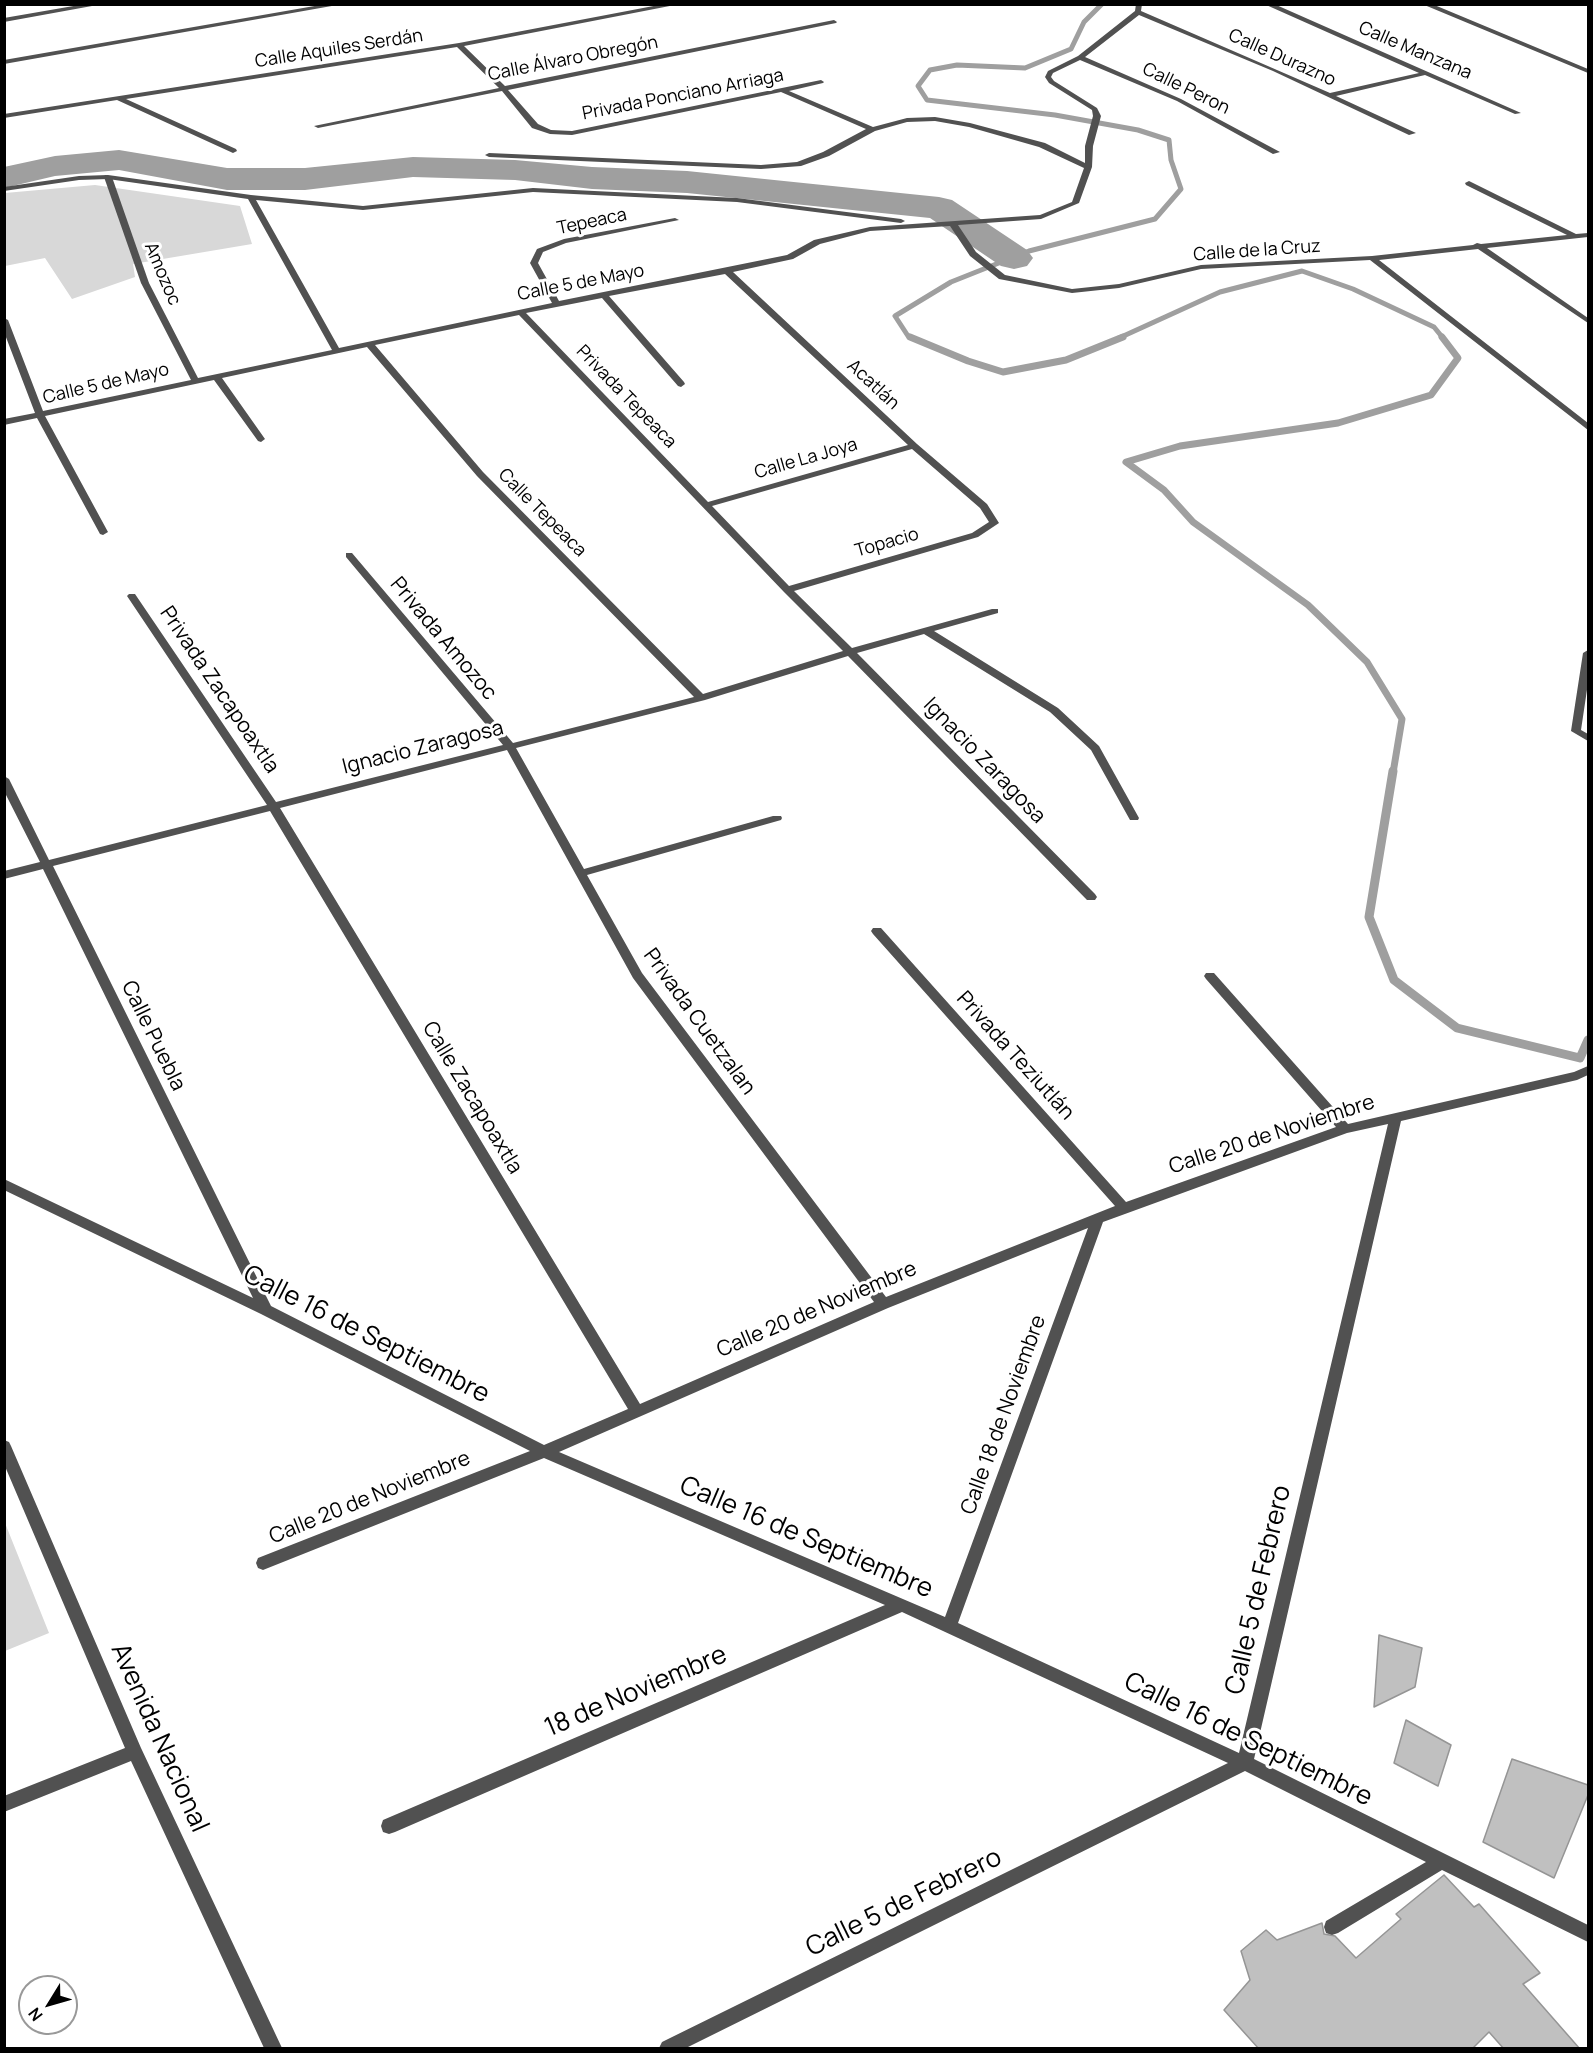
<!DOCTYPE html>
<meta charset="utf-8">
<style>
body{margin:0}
#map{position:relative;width:1593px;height:2053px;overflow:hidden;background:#fff;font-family:Manrope,sans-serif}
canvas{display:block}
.frame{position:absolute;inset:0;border:6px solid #000;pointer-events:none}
.north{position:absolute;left:18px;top:1975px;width:60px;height:60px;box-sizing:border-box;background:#fff;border:2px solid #999;border-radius:50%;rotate:233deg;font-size:16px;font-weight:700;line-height:24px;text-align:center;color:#000}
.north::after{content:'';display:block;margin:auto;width:21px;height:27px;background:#000;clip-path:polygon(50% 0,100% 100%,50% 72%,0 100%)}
</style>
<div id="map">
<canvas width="1593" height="2053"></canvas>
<div class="frame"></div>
<div class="north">N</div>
</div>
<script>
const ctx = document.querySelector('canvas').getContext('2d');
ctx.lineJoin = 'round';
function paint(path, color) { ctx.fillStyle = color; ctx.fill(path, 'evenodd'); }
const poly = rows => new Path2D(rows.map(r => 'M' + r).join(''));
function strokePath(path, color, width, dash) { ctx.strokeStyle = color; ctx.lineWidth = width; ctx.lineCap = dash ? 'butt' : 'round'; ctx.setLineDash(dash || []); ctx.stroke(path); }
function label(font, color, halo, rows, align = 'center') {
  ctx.font = font + ' Manrope,sans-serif'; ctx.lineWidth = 6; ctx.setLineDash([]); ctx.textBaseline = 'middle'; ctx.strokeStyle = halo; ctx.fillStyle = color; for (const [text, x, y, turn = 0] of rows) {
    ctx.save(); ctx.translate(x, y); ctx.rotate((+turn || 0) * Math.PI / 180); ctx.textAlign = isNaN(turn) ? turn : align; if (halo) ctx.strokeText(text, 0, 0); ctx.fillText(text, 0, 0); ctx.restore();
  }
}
paint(poly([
 [95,185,240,206,252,244,133,264,135,277,72,299,45,258,5,266,5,193],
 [5,1523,49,1633,5,1651,4,1651]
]), '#d8d8d8');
strokePath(poly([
 [913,338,908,336,895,316,951,282,1029,251,1155,219,1181,189,1171,160,1169,140,1138,130,1055,115,927,100,918,86,930,70,957,65,1025,68,1071,49,1084,22,1102,4],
 [1119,338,1220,292,1302,271,1353,289,1434,327,1443,338]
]), '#9f9f9f', 5);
strokePath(poly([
 [910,337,968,361,1003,372,1066,360,1123,337],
 [1393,773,1402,719,1367,662,1308,605,1193,522,1164,490,1126,462,1180,446,1338,423,1431,395,1458,358,1442,337]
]), '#9f9f9f', 7);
strokePath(poly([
 [1393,771,1369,917,1394,980,1457,1028,1580,1058,1588,1040]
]), '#9f9f9f', 9);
paint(poly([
 [119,150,227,168,305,168,413,157,515,160,592,167,687,171,939,197,952,200,1027,250,1033,258,1027,266,1014,269,1001,266,930,218,687,193,592,189,515,180,413,177,305,190,227,190,119,170,55,176,4,188,4,167,55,156,119,150]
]), '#9f9f9f');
const building = poly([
 [1379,1635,1422,1648,1415,1687,1374,1707,1379,1635],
 [1406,1720,1451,1745,1438,1786,1394,1763,1406,1720],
 [1512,1759,1588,1785,1588,1795,1554,1878,1483,1842,1512,1759],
 [1444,1875,1474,1907,1479,1904,1540,1973,1523,1984,1580,2049,1504,2049,1489,2032,1472,2049,1259,2049,1224,2010,1250,1980,1241,1951,1266,1930,1277,1940,1322,1923,1324,1934,1335,1936,1356,1958,1401,1919,1396,1914,1444,1875]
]);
paint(building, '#c0c0c0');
strokePath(building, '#959595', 1.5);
paint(poly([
 [105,175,112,177,149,283,148,285,141,283,104,177,105,175]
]), '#515151');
paint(poly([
 [85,4,103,4,4,22,4,18,85,4],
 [326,4,343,4,4,64,4,60,326,4],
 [664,4,680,4,464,46,505,86,834,20,837,22,836,23,508,90,538,124,551,130,572,131,821,80,824,82,823,83,789,91,873,127,907,118,935,117,970,123,1045,143,1085,163,1085,146,1093,116,1092,110,1049,83,1045,77,1048,71,1078,56,1135,11,1136,4,1142,4,1141,11,1330,93,1419,73,1264,4,1274,4,1521,113,1515,114,1425,75,1336,96,1416,133,1409,135,1273,71,1139,15,1085,57,1181,99,1280,152,1273,154,1177,101,1080,60,1053,73,1051,77,1054,81,1097,108,1101,116,1093,146,1092,167,1079,203,1041,219,958,225,976,252,1005,275,1072,289,1119,284,1201,265,1372,256,1473,245,1477,243,1481,244,1567,235,1466,185,1465,183,1469,181,1576,234,1588,233,1588,237,1487,248,1588,318,1588,323,1478,249,1379,260,1588,423,1588,430,1370,260,1201,269,1119,288,1072,293,999,279,970,256,950,226,870,231,820,244,793,259,733,272,917,444,987,504,999,523,978,537,794,591,852,648,992,609,998,609,998,613,934,631,1058,708,1099,746,1139,818,1138,820,1130,820,1091,750,1050,712,924,634,857,653,1095,894,1097,897,1095,900,1087,900,848,656,705,700,516,748,584,869,773,816,781,816,782,818,781,820,587,875,642,973,886,1297,1115,1206,873,934,871,931,873,928,881,928,1126,1202,1336,1127,1206,979,1204,976,1206,973,1214,973,1348,1124,1574,1072,1588,1066,1588,1075,1577,1080,1401,1121,1254,1759,1588,1925,1588,1942,1442,1870,1338,1933,1332,1935,1326,1933,1324,1927,1326,1921,1426,1862,1245,1771,686,2048,659,2048,662,2042,1228,1763,902,1612,395,1832,389,1834,383,1832,381,1826,383,1820,885,1605,544,1458,268,1568,263,1570,258,1568,256,1563,258,1558,530,1451,261,1314,4,1190,4,1179,253,1298,43,869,4,879,4,871,40,862,4,791,4,776,9,779,49,860,267,805,127,596,129,594,135,594,276,802,503,745,346,557,346,553,352,553,513,743,694,697,477,476,367,347,222,378,265,439,261,442,258,441,214,380,45,416,108,532,103,535,100,534,37,418,4,425,4,419,35,413,4,332,4,318,8,320,43,411,191,380,141,283,145,281,149,283,198,378,332,350,248,199,108,179,79,180,4,191,4,187,79,176,108,175,251,195,363,206,533,188,737,198,901,219,905,221,901,223,737,202,533,192,363,210,256,200,339,348,552,303,530,263,537,249,564,239,675,218,679,220,566,243,543,252,538,263,559,301,787,255,814,240,870,227,1040,215,1072,202,1084,168,1039,147,969,127,935,121,907,122,875,131,829,156,801,166,761,169,489,157,485,155,489,153,761,165,797,162,823,152,866,129,781,92,572,135,550,134,532,128,502,91,318,128,314,126,499,88,457,47,126,99,236,149,237,151,233,153,117,100,4,118,4,114,459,43,664,4],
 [725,274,908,445,708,502,526,313,602,298,678,386,681,387,685,384,684,382,609,296,725,274],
 [519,315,784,592,843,651,703,694,483,472,375,345,519,315],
 [912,449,980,508,989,522,972,533,789,586,712,506,912,449],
 [507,750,633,978,874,1302,640,1404,280,808,507,750],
 [270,811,628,1409,544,1445,271,1306,53,866,270,811],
 [1388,1124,1239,1753,958,1623,1103,1222,1347,1133,1388,1124],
 [1088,1228,945,1617,559,1452,888,1308,1088,1228],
 [1422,4,1432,4,1588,69,1588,73,1422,4],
 [1588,650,1588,683,1581,730,1588,734,1588,741,1571,731,1583,653,1588,650],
 [4,1440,9,1442,11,1446,141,1748,282,2048,264,2048,131,1761,4,1812,4,1796,125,1748,4,1464,4,1440]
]), '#515151');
label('18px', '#000', '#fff', [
 ["Calle Aquiles Serdán",339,49,-9],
 ["Calle Manzana",1415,51,23],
 ["Calle Durazno",1282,58,24],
 ["Calle Álvaro Obregón",573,59,-11],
 ["Calle Peron",1186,89,26],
 ["Privada Ponciano Arriaga",683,95,-11],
 ["Tepeaca",592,222,-12],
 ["Calle de la Cruz",1257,251,-4],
 ["Amozoc",162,274,67],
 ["Calle 5 de Mayo",581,283,-11],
 ["Calle 5 de Mayo",106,384,-13],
 ["Acatlán",873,385,43],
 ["Privada Tepeaca",626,397,46],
 ["Calle La Joya",806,459,-16],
 ["Calle Tepeaca",542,513,45],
 ["Topacio",887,543,-16]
]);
label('21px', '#000', '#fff', [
 ["Privada Amozoc",443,639,50],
 ["Privada Zacapoaxtla",219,690,56],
 ["Ignacio Zaragosa",423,748,-14],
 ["Ignacio Zaragosa",984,761,46],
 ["Privada Cuetzalan",699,1022,54],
 ["Calle Puebla",153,1036,64],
 ["Privada Teziutlán",1015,1056,48],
 ["Calle Zacapoaxtla",472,1098,59],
 ["Calle 20 de Noviembre",1272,1135,-18],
 ["Calle 20 de Noviembre",817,1310,-23],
 ["Calle 18 de Noviembre",1004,1415,-70],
 ["Calle 20 de Noviembre",370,1498,-22]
]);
label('26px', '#000', '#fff', [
 ["Calle 16 de Septiembre",366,1335,27],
 ["Calle 16 de Septiembre",806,1538,23],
 ["Calle 5 de Febrero",1259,1590,-77],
 ["18 de Noviembre",636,1692,-23],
 ["Avenida Nacional",159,1738,66],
 ["Calle 16 de Septiembre",1248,1740,26],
 ["Calle 5 de Febrero",904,1903,-26]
]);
</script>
